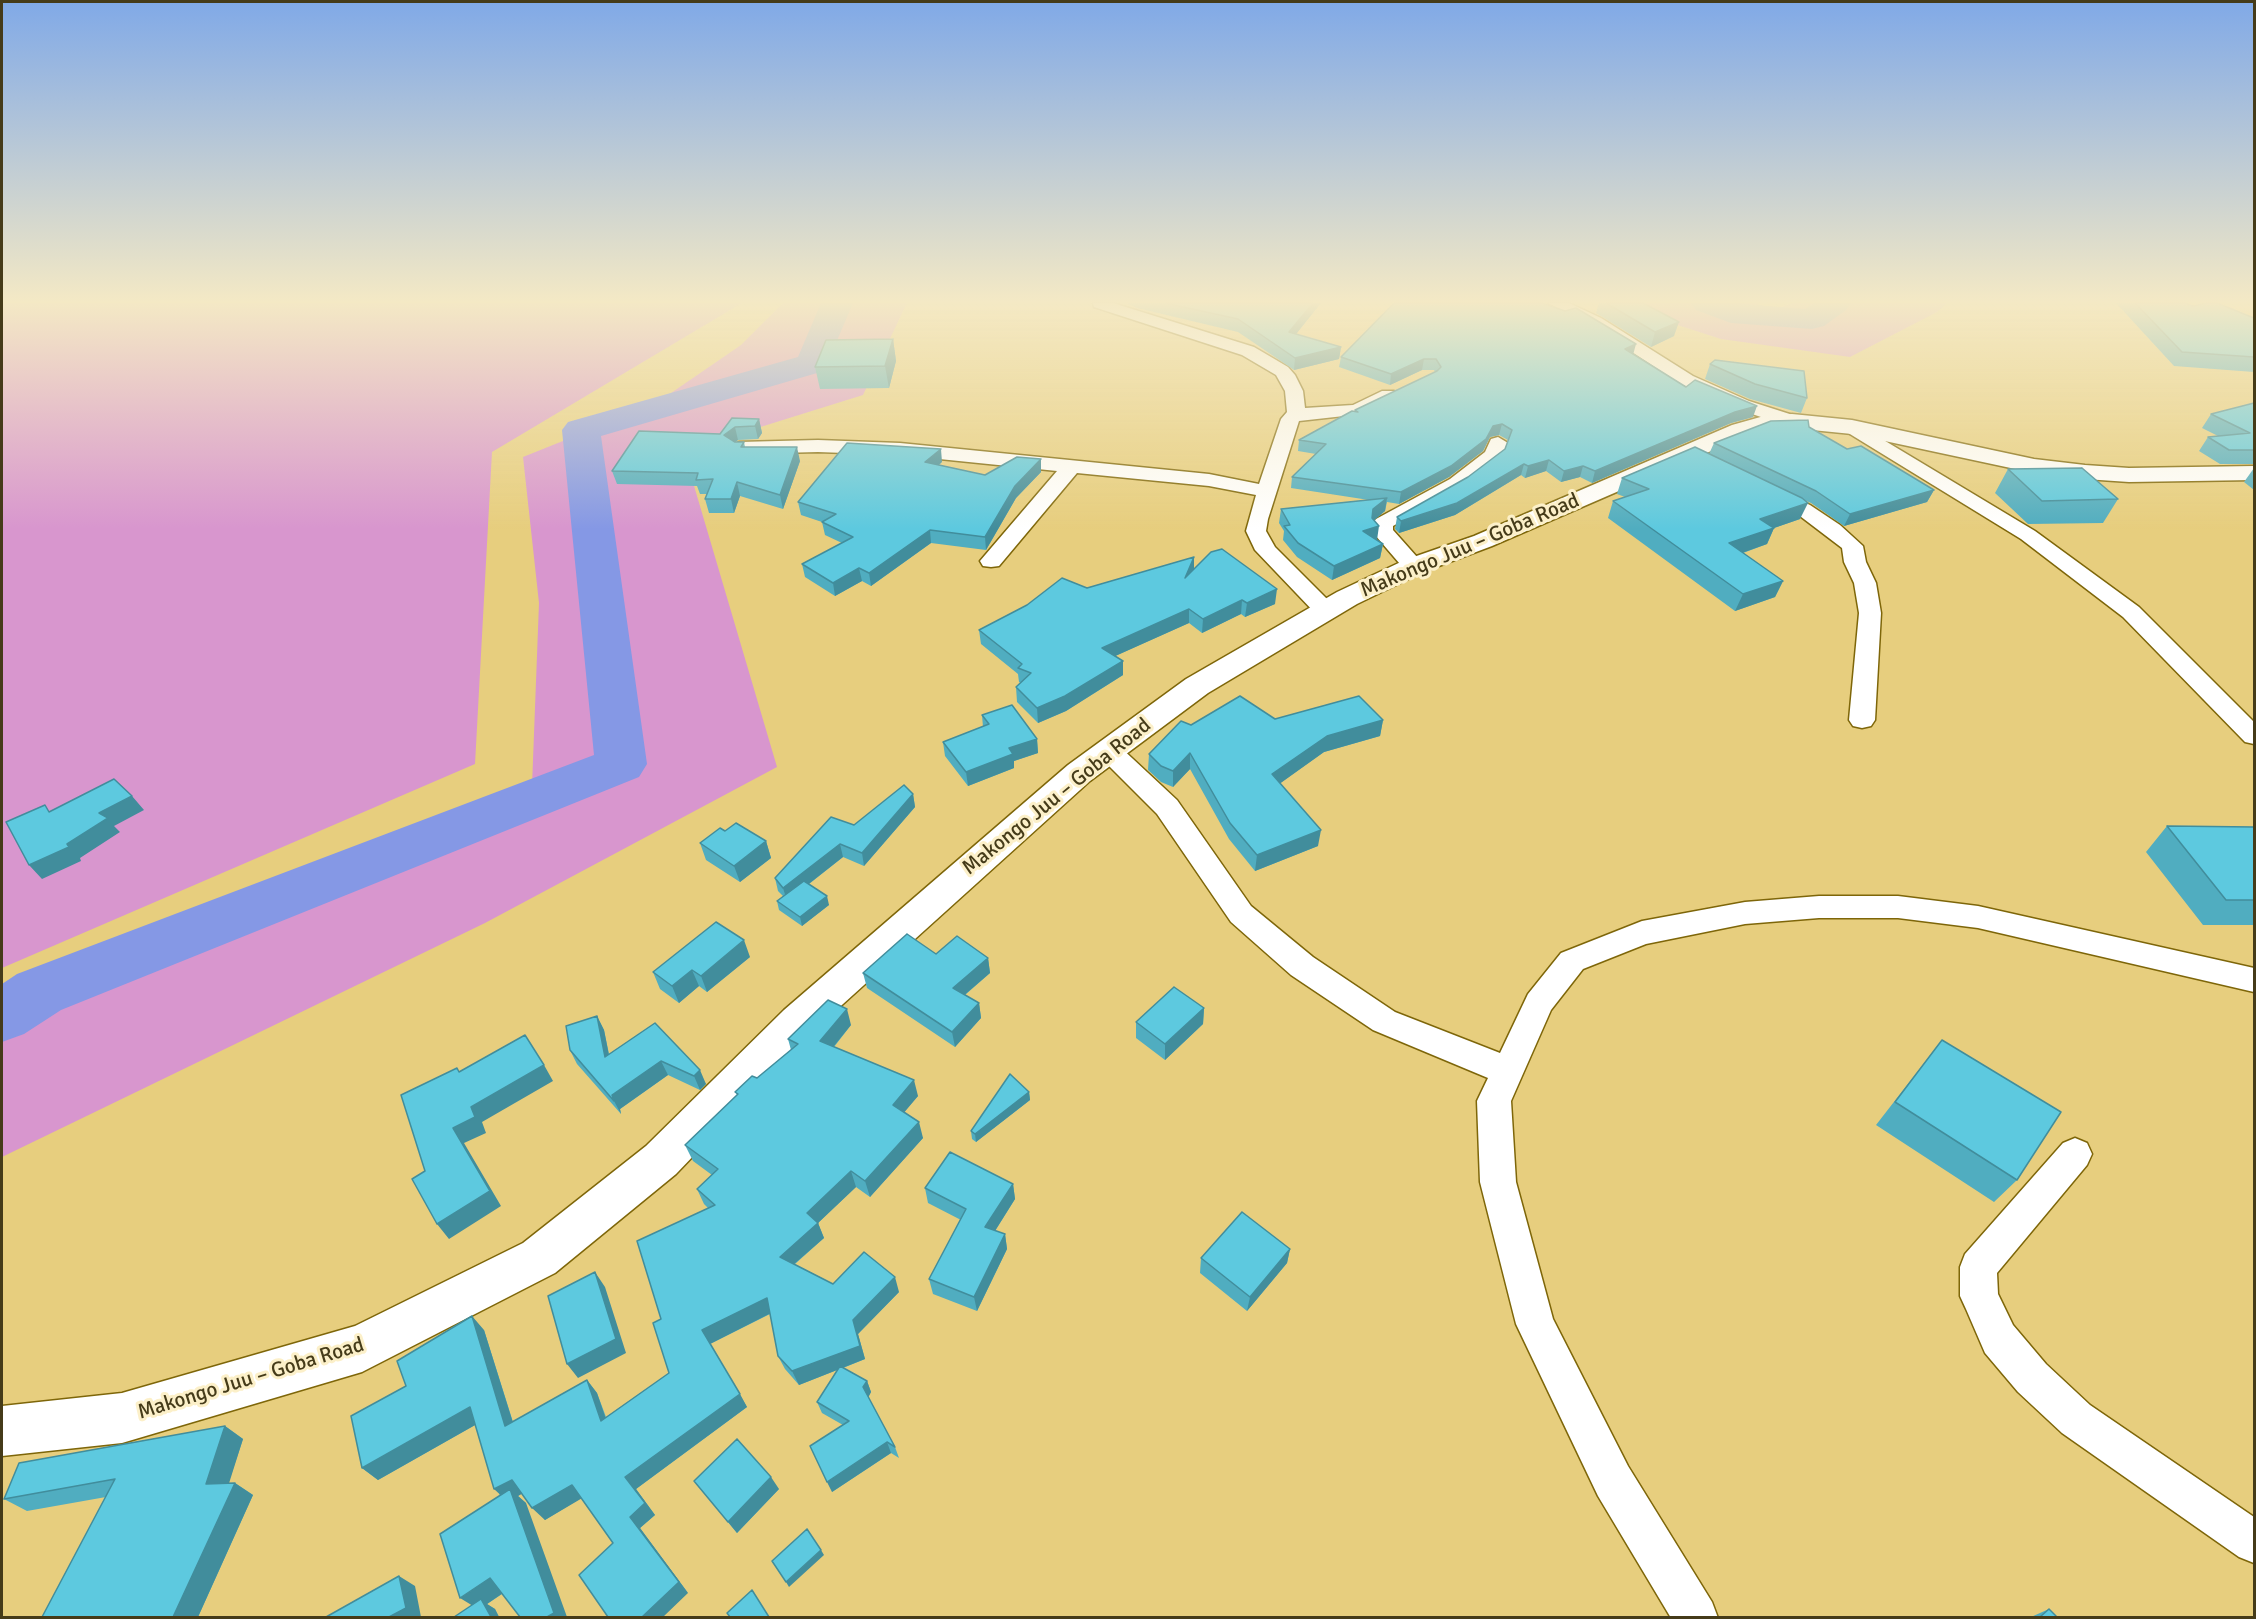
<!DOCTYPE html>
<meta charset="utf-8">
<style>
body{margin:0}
#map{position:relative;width:2256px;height:1619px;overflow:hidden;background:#e7ce7e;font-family:Signika,sans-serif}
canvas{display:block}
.frame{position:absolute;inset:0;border:3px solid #453b19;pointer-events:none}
</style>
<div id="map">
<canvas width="2256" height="1619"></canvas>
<div class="frame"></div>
</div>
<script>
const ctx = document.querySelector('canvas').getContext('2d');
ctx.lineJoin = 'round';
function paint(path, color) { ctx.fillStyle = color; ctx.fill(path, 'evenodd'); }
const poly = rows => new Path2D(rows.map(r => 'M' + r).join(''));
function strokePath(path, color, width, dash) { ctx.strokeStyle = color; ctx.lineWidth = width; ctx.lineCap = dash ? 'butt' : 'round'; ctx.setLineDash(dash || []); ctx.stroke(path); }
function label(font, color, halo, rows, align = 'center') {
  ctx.font = font + ' Signika,sans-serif'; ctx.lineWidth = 6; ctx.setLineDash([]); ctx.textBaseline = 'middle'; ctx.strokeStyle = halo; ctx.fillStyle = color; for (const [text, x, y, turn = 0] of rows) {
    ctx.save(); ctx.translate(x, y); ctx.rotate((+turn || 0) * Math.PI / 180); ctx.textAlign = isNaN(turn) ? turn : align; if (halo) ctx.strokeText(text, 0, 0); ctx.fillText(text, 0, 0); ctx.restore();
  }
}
paint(poly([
 [2,303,742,303,492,452,475,764,2,968],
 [783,303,907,303,863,395,690,449,692,479,777,767,485,923,2,1157,2,1018,121,946,532,786,539,603,523,457,655,404,741,345],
 [1609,303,1756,303,1774,310,1792,303,1947,303,1937,312,1850,357,1721,339]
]), '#d896ce');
paint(poly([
 [821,303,853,303,824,371,601,436,647,764,639,777,61,1010,24,1034,2,1042,2,984,17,974,594,755,562,430,568,422,798,357,821,303],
 [1691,303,1734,303,1805,309,1814,303,1851,303,1846,310,1824,326,1812,329,1731,323,1696,310,1691,303]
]), '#8598e5');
const street = poly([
 [1093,303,1113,303,1254,347,1288,367,1295,375,1303,391,1305,408,1353,405,1382,391,1394,391,1397,395,1394,399,1362,414,1299,421,1268,519,1266,531,1275,547,1333,605,1336,610,1333,615,1317,615,1255,550,1246,531,1256,495,1209,486,1077,473,999,566,991,567,983,566,980,561,1057,471,900,455,818,452,739,454,729,448,739,442,818,440,900,443,1209,474,1259,484,1281,419,1287,412,1285,391,1276,375,1242,355,1094,307,1093,303],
 [1548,303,1569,303,1601,318,1693,376,1749,401,1799,417,1801,421,1799,425,1785,425,1737,409,1681,384,1589,324,1548,303],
 [1852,421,2035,531,2139,607,2254,722,2254,744,2245,742,2123,617,2021,539,1845,431,1843,427,1852,421],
 [1498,437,1508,443,1501,459,1464,487,1393,526,1393,530,1425,566,1422,571,1414,573,1406,571,1375,535,1372,531,1373,523,1376,519,1450,479,1485,452,1491,439,1498,437],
 [1771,487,1810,505,1840,525,1863,546,1866,562,1876,583,1881,613,1875,720,1871,726,1862,728,1853,726,1849,720,1859,613,1854,583,1844,562,1842,548,1796,513,1764,497,1761,493,1764,489,1771,487],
 [1109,742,1118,745,1177,800,1251,906,1313,957,1395,1012,1500,1053,1528,994,1561,953,1642,921,1745,902,1819,896,1898,896,1978,906,2254,968,2254,992,1978,928,1898,918,1819,918,1745,924,1646,944,1583,969,1551,1010,1511,1101,1516,1182,1553,1319,1628,1466,1712,1602,1718,1618,1671,1618,1598,1496,1516,1324,1480,1182,1477,1101,1488,1078,1373,1030,1291,975,1231,922,1157,814,1100,757,1096,751,1100,745,1109,742],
 [2075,1138,2087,1143,2092,1154,2087,1165,1997,1273,1998,1294,2013,1325,2046,1364,2090,1405,2254,1517,2254,1563,2239,1557,2062,1433,2018,1392,1985,1353,1966,1309,1960,1296,1960,1267,1965,1254,2063,1143,2075,1138]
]);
const secondary = poly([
 [1792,414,1852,420,2034,459,2085,465,2129,468,2254,466,2254,480,2129,482,2085,479,2034,473,1852,434,1792,428,1766,430,1748,435,1492,546,1423,572,1357,604,1208,693,1090,781,812,1032,676,1174,555,1273,362,1372,122,1443,2,1456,2,1406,122,1393,355,1326,523,1243,646,1146,784,1010,1068,765,1186,679,1337,592,1405,560,1474,536,1732,425,1764,416,1792,414]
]);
strokePath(street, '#7e6609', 3);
strokePath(secondary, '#7e6609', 3);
paint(street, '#fff');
paint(secondary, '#fff');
paint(poly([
 [1127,303,1321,303,1296,334,1341,347,1339,359,1294,370,1238,332,1137,308],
 [1599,303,1643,303,1674,336,1651,347,1596,313],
 [2116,303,2185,303,2193,306,2254,318,2254,372,2174,366],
 [893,339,896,361,889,388,820,389,815,367],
 [1633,354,1686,387,1753,417,1731,423,1592,483,1580,477,1561,482,1546,471,1525,478,1521,475,1455,515,1399,533,1395,529,1397,517,1468,477,1505,449,1508,440,1499,435,1490,437,1483,451,1449,477,1399,504,1387,502,1385,511,1374,520,1377,540,1383,544,1380,558,1332,580,1297,557,1283,540,1284,531,1279,523,1281,509,1369,500,1291,488,1292,477,1316,454,1298,451,1299,440,1355,412,1355,410,1435,372,1434,370,1422,370,1390,385,1339,367,1341,357],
 [1710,364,1807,398,1801,413,1750,399,1705,379],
 [2254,403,2254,464,2220,464,2199,451,2208,437,2218,436,2202,428,2211,414],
 [732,418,759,419,762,433,758,439,738,440,735,442,744,442,745,447,800,461,783,509,740,496,734,513,709,513,705,499,707,494,700,494,697,486,617,484,612,471,720,434],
 [1809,427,1847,449,1934,490,1927,502,1844,526,1811,503,1802,499,1800,519,1774,528,1767,544,1743,553,1783,581,1775,597,1735,611,1608,518,1613,501,1625,497,1617,494,1622,478,1709,454,1714,443],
 [1041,459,1041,472,1016,498,986,550,931,543,871,586,862,581,835,596,805,577,802,564,842,543,825,535,822,522,801,515,798,502,942,462,939,465,985,475],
 [2254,468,2254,490,2244,482],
 [2008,469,2118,499,2103,523,2028,524,1995,493],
 [1194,557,1194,569,1275,604,1245,617,1241,614,1202,633,1189,623,1115,656,1123,675,1066,711,1038,723,1017,702,1016,687,1021,683,1019,682,1018,674,981,644,979,630,1087,588],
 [982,715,1037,739,1038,753,1014,761,1014,768,968,786,945,756,943,742,983,727],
 [1275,719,1383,720,1380,736,1324,752,1280,783,1318,846,1255,871,1229,839,1190,769,1173,787,1161,782,1148,770,1149,754,1191,725],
 [913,794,915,807,864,866,843,857,809,884,829,905,802,926,779,910,777,901,783,896,778,891,775,878,854,825],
 [2167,826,2254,827,2254,925,2203,925,2146,852],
 [725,831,766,841,771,858,740,882,706,860,700,843],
 [936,954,988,958,990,973,965,995,979,1003,981,1018,955,1047,867,988,863,973],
 [750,957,707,992,699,986,679,1003,660,989,653,972],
 [1204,1008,1203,1024,1165,1060,1136,1038,1136,1022],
 [597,1016,604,1030,609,1054,655,1023,706,1084,700,1090,668,1075,620,1109,621,1114,577,1064,570,1050],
 [851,1025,834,1047,918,1096,904,1112,923,1138,870,1197,856,1187,818,1223,824,1238,795,1264,833,1284,899,1292,858,1334,865,1359,843,1368,867,1381,871,1392,868,1397,895,1447,899,1458,891,1453,832,1492,843,1425,822,1413,817,1402,837,1370,799,1385,785,1369,778,1356,770,1314,710,1344,747,1407,636,1489,655,1515,640,1528,688,1593,613,1543,581,1498,545,1520,522,1493,518,1496,526,1503,502,1594,487,1604,495,1609,499,1617,454,1617,471,1606,500,1496,475,1425,378,1480,362,1468,406,1386,484,1330,513,1422,587,1380,597,1393,606,1417,669,1373,661,1319,708,1208,704,1204,697,1189,712,1175,693,1161,685,1145,737,1095,735,1092,757,1078,791,1050,788,1039],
 [1942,1040,2017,1180,1994,1202,1876,1125],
 [1029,1092,1030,1100,976,1142,972,1139,971,1131],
 [1013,1184,1015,1199,995,1231,1005,1234,1007,1249,977,1311,933,1294,929,1279,961,1220,928,1203,925,1188],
 [1290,1249,1287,1263,1247,1311,1200,1273,1201,1258],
 [225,1426,243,1439,228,1484,235,1483,253,1495,198,1617,42,1617,106,1497,27,1511,4,1499],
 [694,1481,779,1489,737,1533],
 [2049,1609,2057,1617,2031,1617]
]), '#50adc0');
paint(poly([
 [1313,303,1321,303,1288,344,1289,332],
 [1679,322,1674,336,1651,347,1655,332],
 [893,339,896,361,889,388,885,366],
 [1636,344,1633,355,1625,349],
 [1341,347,1339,359,1294,370,1295,358],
 [1424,359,1422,370,1390,385,1391,374],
 [1757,406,1753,417,1731,423,1592,483,1595,471,1735,412],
 [759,419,762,433,758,439,755,426],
 [1502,424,1499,435,1490,437,1483,451,1449,477,1399,504,1401,492,1493,426],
 [735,427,738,440,727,449,724,435],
 [797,447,800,461,783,509,780,495],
 [941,449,942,462,927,474,925,462],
 [1041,459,1041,472,1016,498,986,550,985,537,1015,486],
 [1549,460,1546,471,1525,478,1528,466],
 [1524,464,1521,475,1455,515,1399,533,1401,521],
 [1583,466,1580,477,1561,482,1564,471],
 [737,482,740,496,734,513,731,499],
 [1934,490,1927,502,1844,526,1850,514],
 [1387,498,1385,511,1371,523,1373,509],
 [1808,503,1800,519,1774,528,1767,544,1722,560,1729,543,1760,519],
 [1379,526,1377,540,1363,531],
 [930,530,931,543,871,586,869,573],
 [1383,544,1380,558,1332,580,1334,566],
 [1194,557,1194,571,1185,578],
 [859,568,862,581,835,596,833,583],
 [1783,581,1775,597,1735,611,1743,594],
 [1277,589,1275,604,1245,617,1247,603],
 [1242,600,1241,614,1202,633,1203,619],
 [1189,609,1189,623,1102,662,1102,648],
 [1123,661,1123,675,1066,711,1038,723,1037,708],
 [1383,720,1380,736,1324,752,1271,790,1272,774,1327,736],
 [1037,739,1038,753,1014,761,1014,768,968,786,966,772,1009,748],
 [1190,753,1190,769,1173,787,1173,771],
 [913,794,915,807,864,866,862,853],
 [132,796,144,810,114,826,120,832,80,858,81,861,42,879,29,865,67,844,99,813],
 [1321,830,1318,846,1255,871,1257,855],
 [766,841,771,858,740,882,734,866],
 [840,844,843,857,787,901,783,888],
 [827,896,829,905,802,926,800,917],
 [744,940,750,957,707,992,701,976],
 [988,958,990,973,955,1003,953,988],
 [692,970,699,986,679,1003,672,986],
 [979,1003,981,1018,955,1047,952,1032],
 [1204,1008,1203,1024,1165,1060,1165,1044],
 [847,1009,851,1025,825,1057,820,1041],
 [597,1016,604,1030,612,1071,605,1057],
 [661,1061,668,1075,620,1109,621,1114,614,1101,612,1095],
 [544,1065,553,1081,482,1122,486,1133,464,1143,501,1206,449,1239,437,1224,453,1128,471,1107],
 [700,1070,706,1084,700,1090,694,1076],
 [914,1080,918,1096,897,1121,893,1105],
 [1029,1092,1030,1100,976,1142,975,1134],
 [919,1122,923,1138,870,1197,865,1181],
 [851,1171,856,1187,818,1223,824,1238,786,1271,780,1257,807,1213],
 [1013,1184,1015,1199,988,1242,985,1227],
 [1005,1234,1007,1249,977,1311,974,1297],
 [1290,1249,1287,1263,1247,1311,1250,1297],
 [595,1272,605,1287,626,1353,578,1378,567,1364],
 [895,1277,899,1292,858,1334,865,1359,799,1385,792,1371,853,1320],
 [767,1298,773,1312,710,1344,702,1330],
 [472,1316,484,1330,518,1439,505,1426],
 [587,1380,597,1393,611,1434,601,1421],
 [867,1381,871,1392,868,1398,863,1387],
 [740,1394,747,1407,636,1489,655,1515,640,1528,688,1593,663,1617,642,1617,625,1477],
 [470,1407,484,1420,378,1480,362,1468],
 [225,1426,243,1439,225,1496,206,1484],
 [887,1442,891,1453,832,1492,827,1482],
 [771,1477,779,1489,737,1533,728,1522],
 [512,1480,525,1492,518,1496,526,1503,567,1617,547,1617,507,1501,494,1489],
 [235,1483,253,1495,198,1617,173,1617],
 [572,1485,584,1497,545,1520,532,1508],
 [821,1550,824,1555,789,1587,786,1582],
 [399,1576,415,1586,421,1617,389,1617],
 [490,1578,506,1591,487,1604,495,1609,499,1617,491,1617,460,1598]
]), '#418d9c');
const building = poly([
 [1165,303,1313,303,1289,332,1341,347,1295,358,1238,319,1165,303],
 [1394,303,1542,303,1565,311,1576,308,1636,344,1625,349,1686,387,1695,380,1757,406,1735,412,1595,471,1583,466,1564,471,1549,460,1528,466,1524,464,1457,503,1401,521,1397,517,1468,477,1505,449,1512,430,1502,424,1493,426,1486,439,1451,466,1401,492,1292,477,1326,444,1299,440,1352,411,1358,412,1355,410,1437,371,1441,367,1436,359,1424,359,1391,374,1341,357,1394,303],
 [1606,303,1643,303,1679,322,1655,332,1606,303],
 [2135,303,2185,303,2193,306,2207,303,2217,303,2254,318,2254,357,2182,352,2135,303],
 [893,339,885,366,815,367,826,340,893,339],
 [1715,360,1804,371,1807,398,1755,384,1710,364,1715,360],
 [2254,403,2254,450,2229,450,2208,437,2250,433,2211,414,2254,403],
 [732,418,759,419,755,426,735,427,724,435,735,442,744,442,741,447,797,447,780,495,737,482,731,499,705,499,713,479,696,480,698,473,612,471,639,431,720,434,732,418],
 [1808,420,1809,427,1847,449,1861,446,1934,490,1850,514,1816,491,1714,443,1771,421,1808,420],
 [847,443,941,449,925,462,985,475,1017,457,1041,459,1015,486,985,537,930,530,869,573,859,568,833,583,802,564,853,537,822,522,836,514,798,502,847,443],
 [1695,447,1802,498,1808,503,1760,519,1774,528,1729,543,1783,581,1743,594,1613,501,1649,489,1622,478,1695,447],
 [2082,468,2118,499,2042,501,2008,469,2082,468],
 [1387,498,1373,509,1372,518,1379,526,1363,531,1383,544,1334,566,1298,543,1284,526,1290,525,1281,509,1387,498],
 [1222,549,1277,589,1247,603,1242,600,1203,619,1189,609,1102,648,1123,661,1065,696,1037,708,1016,687,1031,673,1018,668,1022,664,979,630,1027,605,1062,578,1087,588,1194,557,1185,578,1211,552,1222,549],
 [1240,696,1275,719,1359,696,1383,720,1327,736,1272,774,1321,830,1257,855,1230,823,1190,753,1173,771,1161,766,1149,754,1181,721,1191,725,1240,696],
 [1012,705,1037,739,1009,748,1013,754,966,772,943,742,989,724,982,715,1012,705],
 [114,779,132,796,99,813,108,818,67,844,69,847,29,865,6,822,45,805,49,812,114,779],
 [904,785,913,794,862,853,840,844,783,888,775,878,831,817,854,825,904,785],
 [736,823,766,841,734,866,700,843,720,828,725,831,736,823],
 [2167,826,2254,827,2254,900,2226,900,2167,826],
 [804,881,827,896,800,917,777,901,804,881],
 [716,922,744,940,701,976,692,970,672,986,653,972,716,922],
 [907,934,936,954,957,936,988,958,953,988,979,1003,952,1032,863,973,907,934],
 [1174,987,1204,1008,1165,1044,1136,1022,1174,987],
 [828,1000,847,1009,820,1041,914,1080,893,1105,919,1122,865,1181,851,1171,807,1213,818,1223,780,1257,833,1284,864,1252,895,1277,853,1320,860,1346,792,1371,778,1356,767,1298,702,1330,740,1394,625,1477,645,1503,630,1517,679,1582,642,1617,608,1617,579,1575,613,1543,572,1485,532,1508,512,1480,494,1489,470,1407,362,1468,351,1416,406,1386,397,1361,472,1316,505,1426,587,1380,601,1421,669,1373,653,1323,661,1319,637,1241,715,1205,697,1189,718,1169,685,1145,738,1094,735,1092,752,1076,757,1078,798,1044,788,1039,828,1000],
 [597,1016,605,1057,655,1023,700,1070,694,1076,661,1061,612,1095,614,1101,570,1050,566,1026,597,1016],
 [525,1035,544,1065,471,1107,475,1117,453,1128,490,1191,437,1224,412,1179,425,1171,401,1095,457,1068,459,1072,525,1035],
 [1942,1040,2061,1112,2017,1180,1895,1102,1942,1040],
 [1010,1074,1029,1092,975,1134,971,1131,1010,1074],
 [950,1152,1013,1184,985,1227,1005,1234,974,1297,929,1279,966,1209,925,1188,950,1152],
 [1242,1212,1290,1249,1250,1297,1201,1258,1242,1212],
 [595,1272,616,1339,567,1364,548,1296,595,1272],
 [840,1366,867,1381,863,1387,895,1447,887,1442,827,1482,810,1446,849,1421,817,1402,840,1366],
 [225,1426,206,1484,235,1483,173,1617,42,1617,115,1479,4,1499,19,1463,225,1426],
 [737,1439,771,1477,728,1522,694,1481,737,1439],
 [510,1489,554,1613,547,1617,520,1617,490,1578,460,1598,440,1534,510,1489],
 [807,1529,821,1550,786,1582,772,1561,807,1529],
 [399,1576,406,1608,389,1617,326,1617,399,1576],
 [752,1590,769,1617,730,1617,727,1613,752,1590],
 [481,1599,491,1617,454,1617,481,1599],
 [2049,1609,2057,1617,2040,1617,2049,1609]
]);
paint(building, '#5dc9df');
strokePath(building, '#418d9c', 1.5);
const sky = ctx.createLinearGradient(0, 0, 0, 529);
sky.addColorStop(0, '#80a9e7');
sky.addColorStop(0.57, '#f4e9c5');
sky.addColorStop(1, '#f4e9c500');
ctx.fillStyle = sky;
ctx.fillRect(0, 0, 2256, 529);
label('21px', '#453b19', '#fcf0c9', [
 ["Makongo Juu – Goba Road",1470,546,-23],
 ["Makongo Juu – Goba Road",1057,797,-39],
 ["Makongo Juu – Goba Road",251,1379,-17]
]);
</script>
